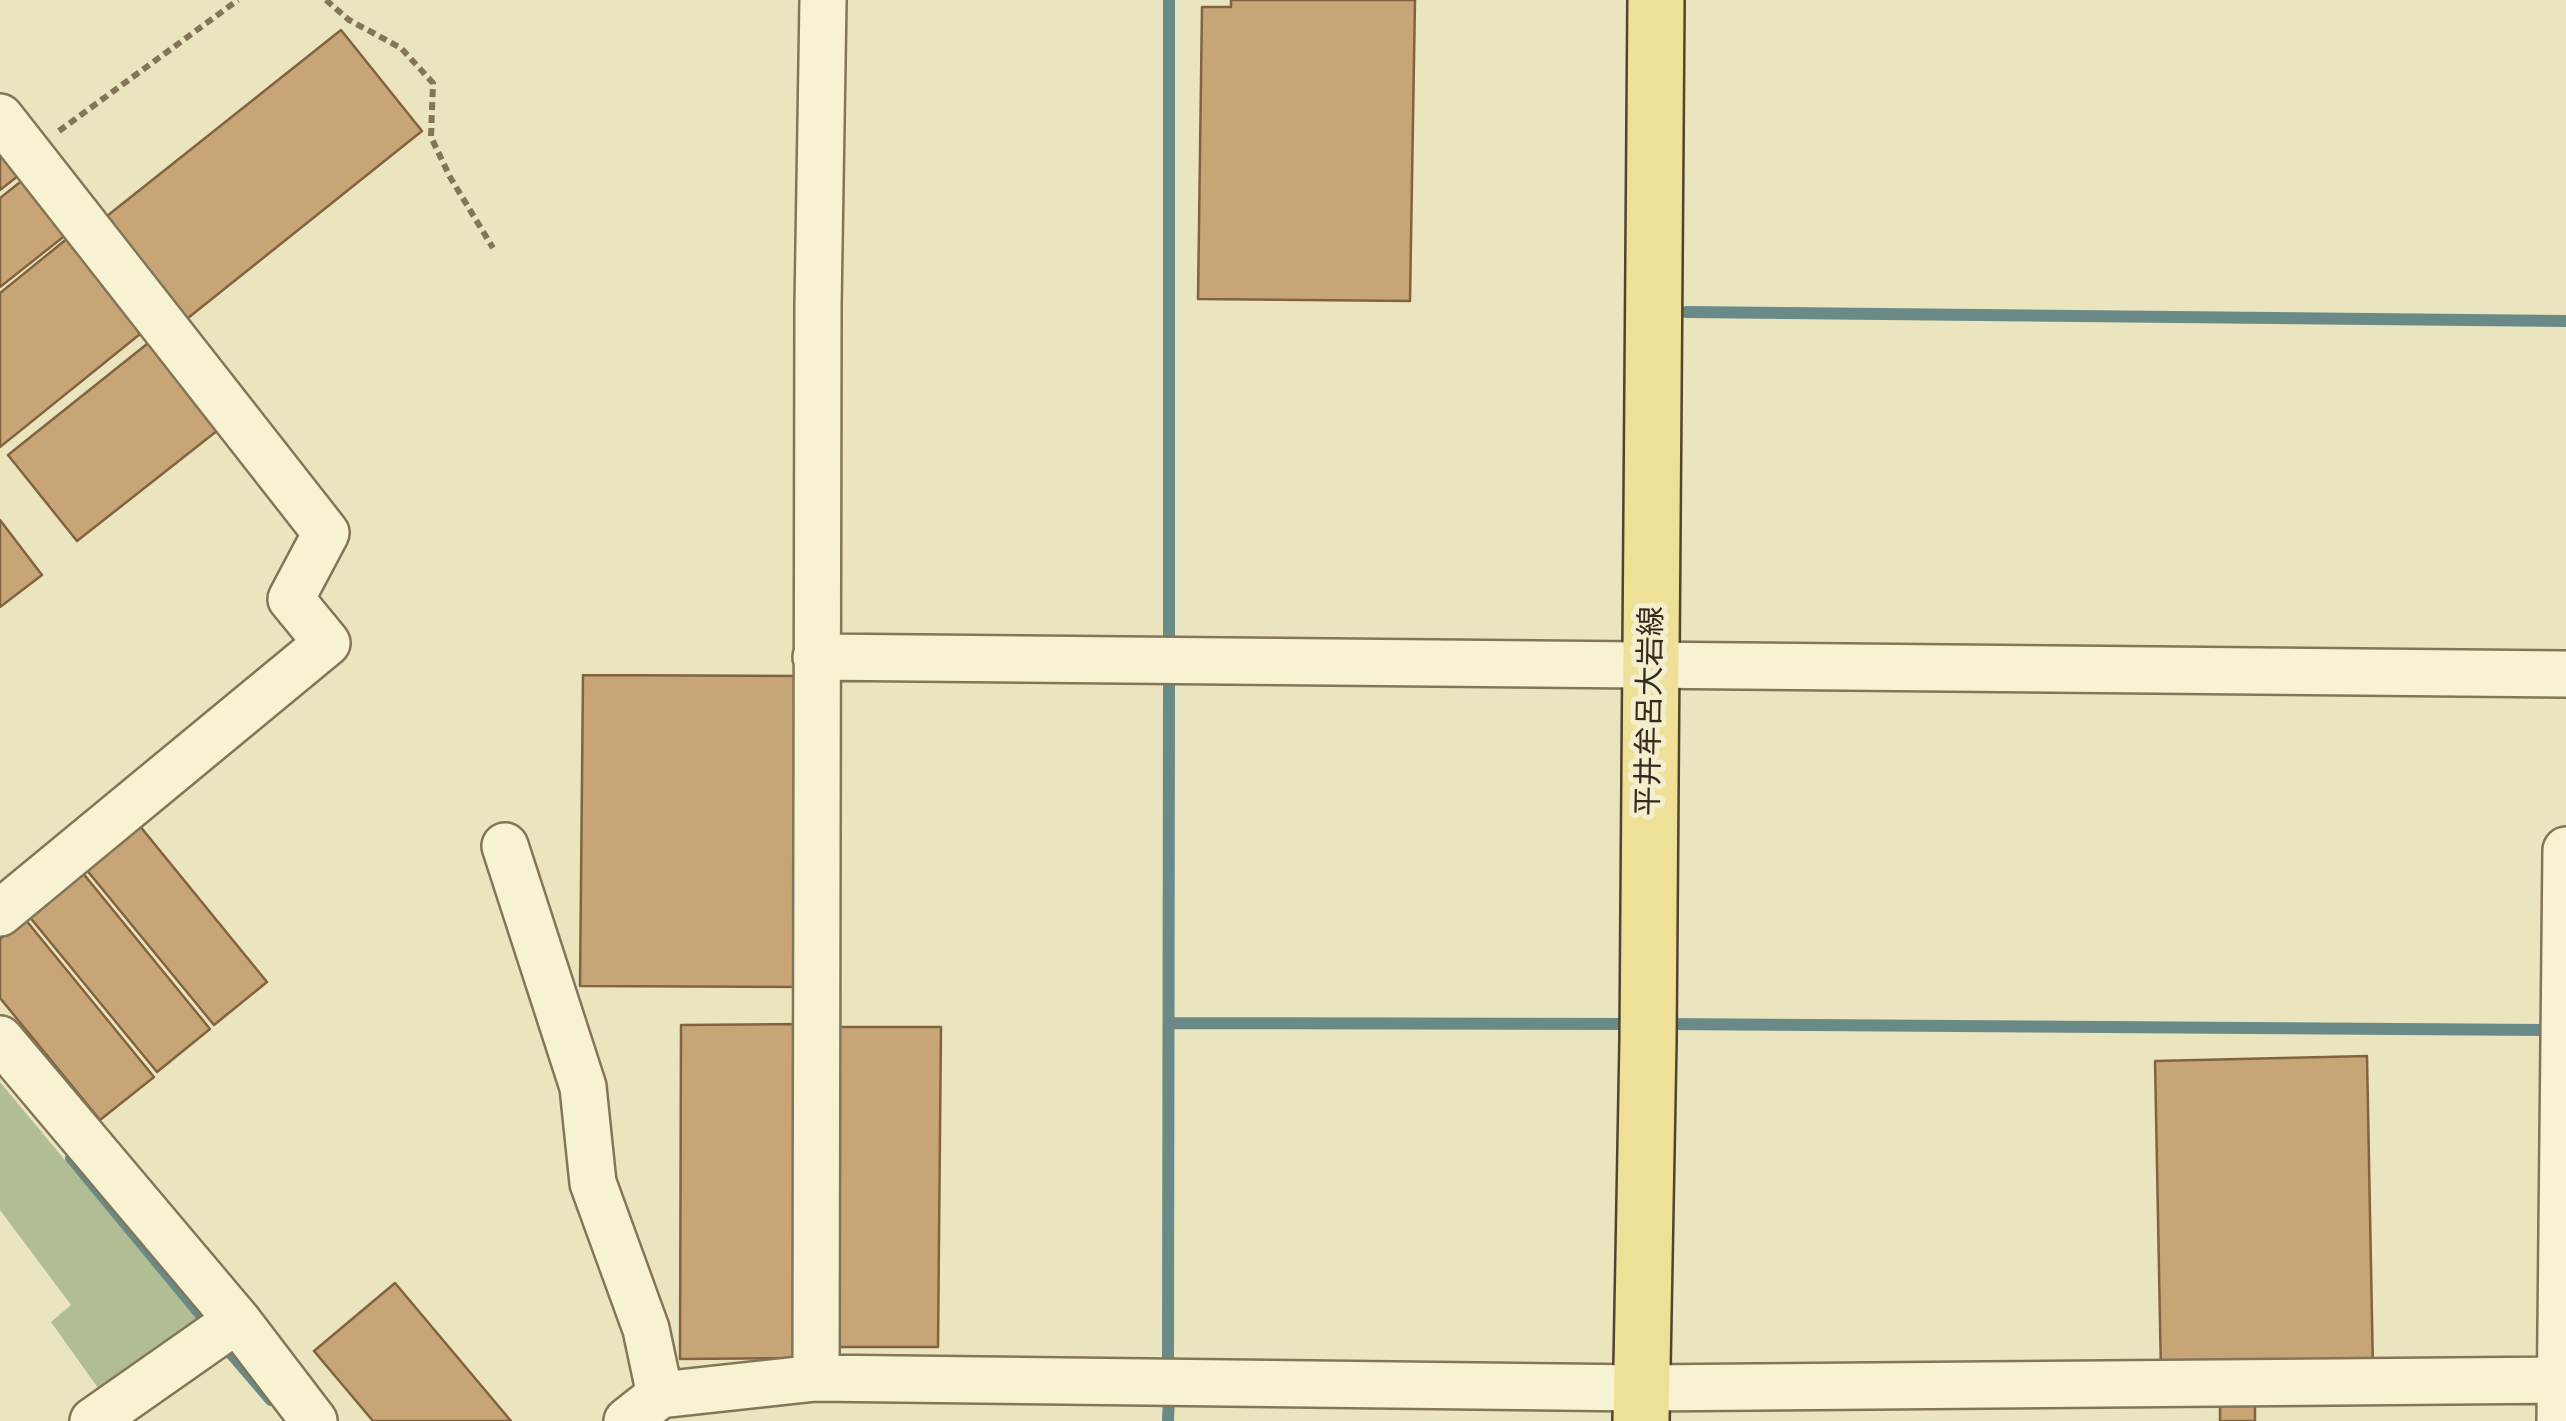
<!DOCTYPE html>
<meta charset="utf-8">
<style>
body{margin:0}
canvas{display:block;background:#ebe5bf}
</style>
<canvas width="2566" height="1421"></canvas>
<script>
const ctx = document.querySelector('canvas').getContext('2d');
ctx.lineJoin = 'round';
function paint(path, color) { ctx.fillStyle = color; ctx.fill(path, 'evenodd'); }
const poly = rows => new Path2D(rows.map(r => 'M' + r).join(''));
function strokePath(path, color, width, dash) { ctx.strokeStyle = color; ctx.lineWidth = width; ctx.lineCap = dash ? 'butt' : 'round'; ctx.setLineDash(dash || []); ctx.stroke(path); }
function label(font, color, halo, rows, align = 'center') {
  ctx.font = font + ' "Playfair Display","Noto Sans JP",serif'; ctx.lineWidth = 10; ctx.setLineDash([]); ctx.textBaseline = 'middle'; ctx.strokeStyle = halo; ctx.fillStyle = color; for (const [text, x, y, turn = 0] of rows) {
    ctx.save(); ctx.translate(x, y); ctx.rotate((+turn || 0) * Math.PI / 180); ctx.textAlign = isNaN(turn) ? turn : align; if (halo) ctx.strokeText(text, 0, 0); ctx.fillText(text, 0, 0); ctx.restore();
  }
}
paint(poly([
 [0,1082,202,1325,103,1395,51,1322,71,1305,0,1210]
]), '#b1bd93');
strokePath(poly([
 [1686,312,2566,321],
 [1169,650,1169,0],
 [1169,1023,1637,1024],
 [1662,1024,2545,1030],
 [71,1158,210,1326],
 [229,1351,271,1400],
 [1168,1361,1169,682],
 [1168,1421,1169,1395]
]), '#6a8a87', 12);
const building = poly([
 [1231,0,1415,0,1410,301,1198,299,1202,7,1231,7,1231,0],
 [341,30,422,131,183,322,102,220,341,30],
 [0,144,23,172,0,190,0,144],
 [29,175,72,230,0,287,0,198,29,175],
 [74,233,150,326,0,447,0,293,74,233],
 [157,336,227,423,77,541,8,455,157,336],
 [0,520,42,575,0,607,0,520],
 [583,675,803,676,801,987,580,986,583,675],
 [139,825,267,982,214,1025,85,868,139,825],
 [82,872,210,1029,157,1072,28,915,82,872],
 [25,919,154,1077,100,1120,0,998,0,939,25,919],
 [805,1024,805,1358,680,1359,681,1025,805,1024],
 [834,1027,941,1027,938,1347,832,1347,834,1027],
 [2367,1056,2373,1371,2161,1375,2155,1061,2367,1056],
 [395,1283,511,1421,373,1421,314,1351,395,1283],
 [2220,1399,2255,1399,2255,1421,2220,1421,2220,1399]
]);
paint(building, '#c8a576');
strokePath(building, '#81643f', 2.5);
const minor = poly([
 [0,117,326,533,291,599,327,643,0,913],
 [816,657,2566,674],
 [505,846,583,1087,593,1183,646,1329,660,1395],
 [0,1039,237,1320,314,1421],
 [816,1378,818,306,823,0],
 [93,1421,237,1320],
 [627,1421,660,1395,816,1378,1641,1388,2566,1380],
 [2560,1421,2566,850]
]);
const major = poly([
 [1641,1421,1648,1041,1656,0]
]);
strokePath(minor, '#837658', 50);
strokePath(major, '#51432d', 60);
strokePath(poly([
 [326,0,349,20,401,48,433,83,431,137,450,177,493,248],
 [59,131,238,0]
]), '#837658', 6, [8, 5]);
strokePath(minor, '#f7f2d1', 45);
strokePath(major, '#eee197', 55);
label('30px', '#332b1c', '#f3eece', [
 ["平井牟呂大岩線",1650,711,-89]
]);
</script>
